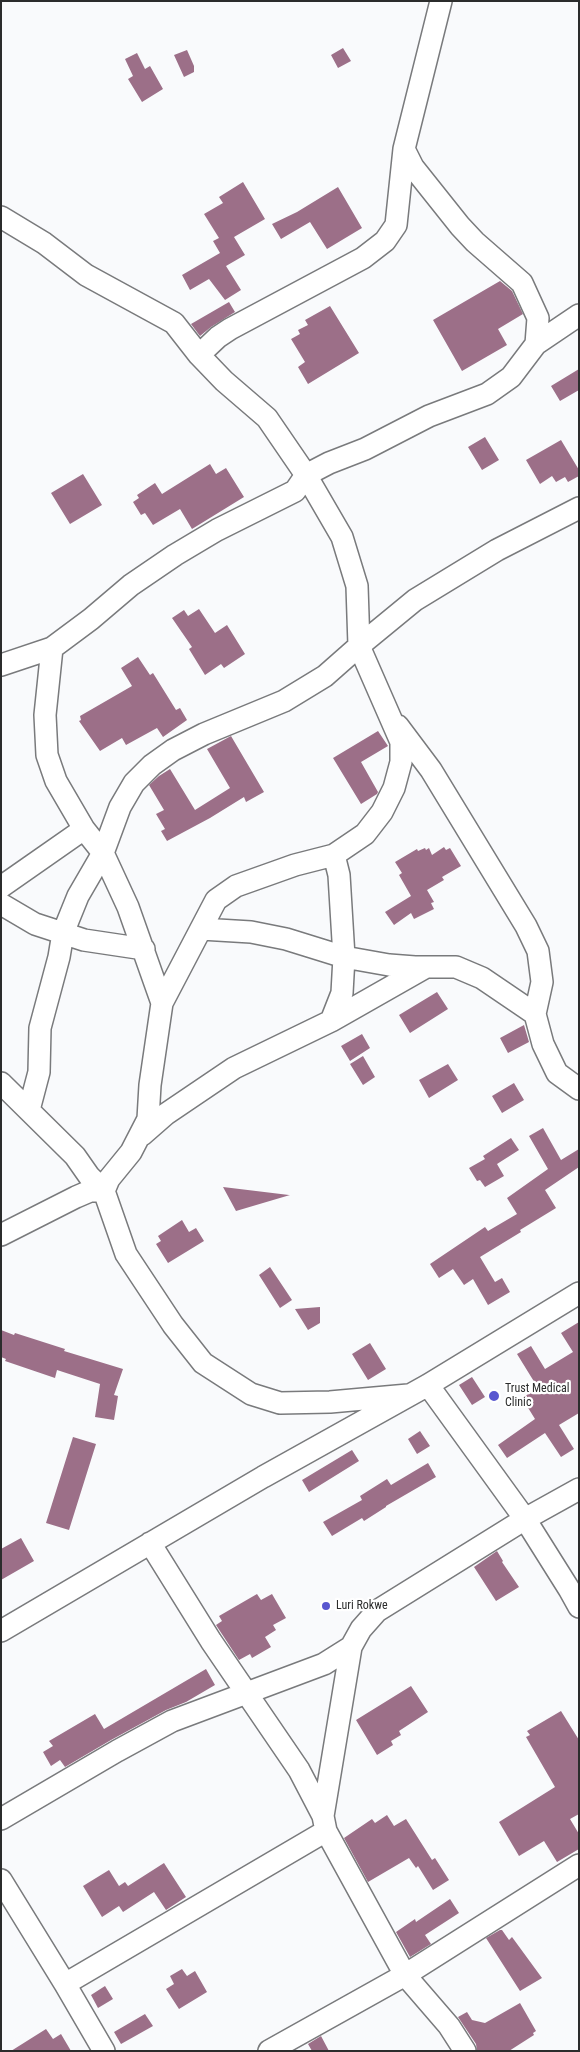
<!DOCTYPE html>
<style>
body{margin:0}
#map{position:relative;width:580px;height:2052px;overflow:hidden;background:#f9fafc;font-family:"Roboto Condensed",sans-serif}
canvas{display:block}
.frame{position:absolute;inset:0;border:2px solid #2b2c2c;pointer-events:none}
</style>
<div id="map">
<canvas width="580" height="2052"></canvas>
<div class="frame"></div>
</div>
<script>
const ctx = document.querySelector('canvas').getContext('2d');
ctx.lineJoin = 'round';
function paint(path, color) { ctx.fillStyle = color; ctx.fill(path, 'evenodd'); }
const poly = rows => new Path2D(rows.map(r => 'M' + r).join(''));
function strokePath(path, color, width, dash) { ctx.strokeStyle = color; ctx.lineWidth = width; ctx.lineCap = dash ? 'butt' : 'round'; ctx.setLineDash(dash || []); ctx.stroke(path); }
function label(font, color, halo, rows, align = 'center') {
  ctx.font = font + ' "Roboto Condensed",sans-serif'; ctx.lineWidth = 4.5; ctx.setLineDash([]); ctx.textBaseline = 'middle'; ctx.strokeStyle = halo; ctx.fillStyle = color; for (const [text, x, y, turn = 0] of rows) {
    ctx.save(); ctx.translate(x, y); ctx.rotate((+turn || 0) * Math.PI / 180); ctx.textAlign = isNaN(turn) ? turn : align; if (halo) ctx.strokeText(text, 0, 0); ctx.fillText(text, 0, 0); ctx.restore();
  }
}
paint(poly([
 [343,48,351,61,338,68,331,55],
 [187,50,194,66,194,72,184,77,174,55],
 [137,53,145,69,150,66,163,89,142,102,128,79,133,76,125,59],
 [243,182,265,219,234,237,245,255,226,266,241,290,225,300,209,279,190,290,182,275,220,253,213,241,219,238,204,214,223,203,219,197],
 [338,187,362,228,327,249,310,222,281,239,272,224,297,212],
 [500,281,512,291,523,314,498,329,507,345,462,371,433,320],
 [229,302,235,312,211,327,200,336,191,324],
 [330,306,359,353,308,384,298,367,305,362,291,339,300,334,298,330,308,325,305,320],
 [579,369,579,390,560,401,551,386],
 [485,437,499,460,482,470,468,447],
 [561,440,579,470,579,476,568,482,565,477,556,482,552,476,540,484,526,460],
 [210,464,216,474,226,468,244,497,192,529,180,509,153,525,145,513,141,515,133,502,139,498,137,495,155,483,162,494],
 [83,474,102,505,70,524,51,493],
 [199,609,215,633,227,625,245,654,224,668,221,664,205,675,189,649,192,647,172,618,184,610,188,616],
 [138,657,150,675,153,673,176,710,180,708,187,720,163,737,157,728,126,745,122,738,100,751,79,721,81,720,80,716,132,686,121,668],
 [378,731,388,746,361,762,378,792,377,794,361,804,333,758],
 [231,736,264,792,246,802,244,797,210,818,167,841,161,831,165,829,156,814,164,810,149,785,159,776,170,769,195,810,230,788,207,749],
 [444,847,446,850,450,848,461,866,442,877,444,880,427,890,434,902,431,903,434,909,414,919,411,913,394,925,385,912,411,896,399,875,402,873,395,862,417,849,418,851,425,848,426,850,429,848,432,855],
 [437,992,448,1009,410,1033,399,1015],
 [524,1025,529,1042,508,1053,500,1038],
 [362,1034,370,1048,350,1061,341,1046],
 [363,1056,375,1077,363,1085,350,1064],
 [448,1064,458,1080,429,1098,419,1080],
 [514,1083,524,1100,502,1113,492,1096],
 [543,1128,561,1160,579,1149,579,1167,545,1190,556,1208,520,1230,521,1232,480,1257,495,1282,502,1278,510,1292,488,1305,473,1279,464,1285,453,1269,439,1278,430,1264,485,1227,488,1231,517,1214,507,1198,548,1169,529,1136],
 [511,1138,519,1150,497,1164,504,1176,485,1187,480,1180,477,1181,469,1168,485,1159,483,1156],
 [223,1187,289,1195,290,1195,236,1211],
 [182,1220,189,1232,196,1228,204,1241,168,1263,156,1244,161,1241,158,1236],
 [270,1267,292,1300,280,1308,259,1275],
 [320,1307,320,1323,308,1330,295,1309],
 [579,1322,579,1413,559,1425,574,1449,561,1457,545,1433,507,1458,498,1445,535,1419,522,1398,538,1388,517,1354,531,1346,545,1369,573,1352,561,1333],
 [1,1330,14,1335,15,1333,65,1349,64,1351,123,1369,114,1395,118,1396,114,1420,95,1417,100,1384,57,1370,55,1378,5,1361,6,1359,1,1357],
 [370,1343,386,1369,368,1380,352,1354],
 [472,1377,485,1397,472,1405,459,1385],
 [420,1431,430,1446,417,1454,408,1439],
 [73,1437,96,1444,69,1530,46,1523],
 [352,1450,359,1461,309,1492,302,1480],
 [428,1463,436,1477,386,1506,386,1507,364,1521,362,1518,332,1536,323,1522,362,1500,360,1496,387,1479,391,1485],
 [21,1538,34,1561,1,1580,1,1549],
 [497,1551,503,1561,502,1562,519,1587,496,1601,474,1567],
 [257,1594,261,1600,272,1594,286,1618,273,1625,276,1630,265,1637,271,1647,252,1658,250,1654,239,1660,216,1625,222,1621,219,1616],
 [206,1669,215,1685,186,1702,166,1710,111,1740,65,1767,60,1760,51,1766,43,1752,53,1746,49,1741,95,1714,104,1729],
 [411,1686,428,1712,399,1731,401,1735,391,1741,393,1745,377,1755,356,1720],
 [561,1711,579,1740,579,1814,570,1819,579,1834,579,1849,557,1862,544,1841,519,1856,499,1822,555,1787,526,1737,530,1735,527,1731],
 [387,1815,394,1826,406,1819,432,1860,435,1858,449,1880,433,1890,418,1866,416,1868,409,1858,368,1882,344,1838,372,1819,375,1823],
 [164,1863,186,1897,166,1910,154,1892,123,1912,119,1906,102,1917,83,1886,109,1870,119,1886,125,1882,128,1886],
 [450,1899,459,1913,425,1935,431,1944,410,1957,396,1932,415,1919,416,1922],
 [500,1930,502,1930,509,1940,512,1937,542,1978,520,1991,486,1938],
 [182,1969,187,1976,195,1971,207,1992,179,2009,166,1989,174,1984,170,1976],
 [105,1986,113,1999,98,2008,91,1995],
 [520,2003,536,2031,533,2033,534,2035,509,2051,477,2051,476,2044,458,2017,467,2012,472,2020,485,2023],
 [145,2014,153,2026,121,2044,114,2032],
 [46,2029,53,2039,61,2034,71,2051,11,2051],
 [321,2036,329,2051,312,2051,308,2044]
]), '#9c6f88');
const minor = poly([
 [1,217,44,243,86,275,174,323,199,355,224,381,267,418,306,475,342,537,357,586,359,646,325,676,284,701,204,734,173,750,152,765,134,783,120,807,103,853,78,896,63,933,59,957,40,1028,39,1072,29,1110],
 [536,344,579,315],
 [199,355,218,337,230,329,363,258,385,241,396,225,404,149],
 [1,665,52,648],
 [398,726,431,770,526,926,538,951,542,982,535,1014,543,1044,557,1073,579,1089],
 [1,887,84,829],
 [1,904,35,924,84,940,144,949],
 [201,929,251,932,286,939,344,957,389,965,415,967,456,967,482,978,535,1014],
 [162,1003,128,907,103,853,84,829,56,781,47,755,45,715,52,648,91,619,131,585,175,555,217,530,295,491,306,475,329,463,365,449,429,416,487,394,511,377,536,344,538,318,522,283,475,242,460,226,413,167,404,149,441,1],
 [331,1021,426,967],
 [1,1083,75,1156,89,1176,104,1191],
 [142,1135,166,1114,234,1068,331,1021,342,993,344,957,339,875,334,855],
 [1,1235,76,1197,90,1191,104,1191],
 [428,1385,525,1519,569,1589,579,1607],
 [408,1395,330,1402,280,1403,251,1394,203,1363,173,1325,126,1254,104,1191,109,1179,131,1152,148,1119,150,1085,162,1003,216,900,236,886,295,865,334,855,365,834,382,812,394,788,401,762,401,742,359,646,415,600,497,550,579,508],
 [150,1543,211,1641,299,1770,323,1816],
 [1,1631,263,1477,428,1385,579,1293],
 [351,1647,323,1816,326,1831,405,1975,449,2026,465,2051],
 [1,1819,117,1751,172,1721,324,1664,351,1647,361,1629,377,1611,525,1519,579,1489],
 [1,1880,65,1984,326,1831],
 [65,1984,104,2051],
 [269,2051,405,1975,579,1865]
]);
strokePath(minor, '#797a7c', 24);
strokePath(minor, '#fff', 21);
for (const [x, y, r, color] of [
 [494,1396,6,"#5957cf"],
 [326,1606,5,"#5957cf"]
]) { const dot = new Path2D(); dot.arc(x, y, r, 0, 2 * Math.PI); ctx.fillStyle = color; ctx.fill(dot); strokePath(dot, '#fff', 2); }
label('12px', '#2b2c2c', '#fff', [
 ["Trust Medical",505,1389],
 ["Clinic",505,1403],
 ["Luri Rokwe",336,1606]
], 'left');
</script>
